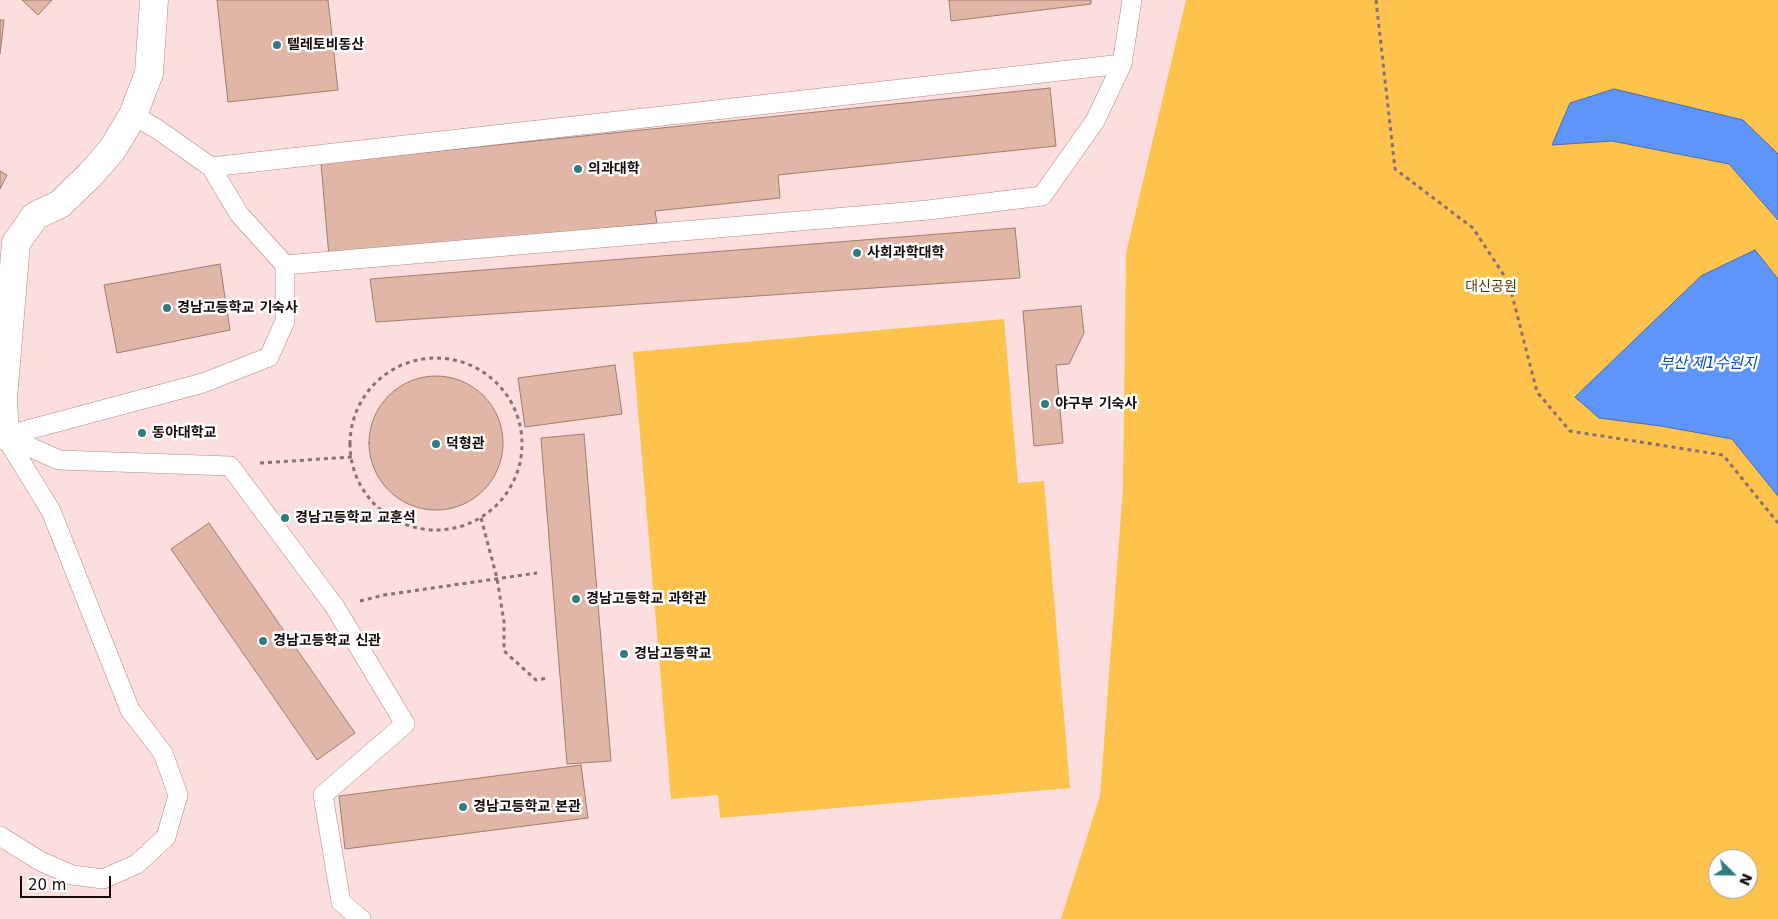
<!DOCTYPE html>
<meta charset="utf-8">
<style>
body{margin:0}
#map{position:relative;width:1778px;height:919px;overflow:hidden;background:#fbdedd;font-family:"DejaVu Sans",sans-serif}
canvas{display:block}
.north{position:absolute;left:1708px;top:849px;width:50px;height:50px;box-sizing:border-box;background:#fff;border:1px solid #a39d9d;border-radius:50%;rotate:113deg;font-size:14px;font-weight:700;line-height:20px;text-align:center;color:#190a0a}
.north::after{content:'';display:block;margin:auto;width:18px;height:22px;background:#317a7f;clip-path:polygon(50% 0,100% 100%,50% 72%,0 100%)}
.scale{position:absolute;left:20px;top:876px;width:91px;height:22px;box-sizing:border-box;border:2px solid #190a0a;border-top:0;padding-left:6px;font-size:15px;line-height:18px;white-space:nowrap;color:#190a0a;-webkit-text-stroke:4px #fff;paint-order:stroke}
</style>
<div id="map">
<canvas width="1778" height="919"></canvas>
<div class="north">N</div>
<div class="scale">20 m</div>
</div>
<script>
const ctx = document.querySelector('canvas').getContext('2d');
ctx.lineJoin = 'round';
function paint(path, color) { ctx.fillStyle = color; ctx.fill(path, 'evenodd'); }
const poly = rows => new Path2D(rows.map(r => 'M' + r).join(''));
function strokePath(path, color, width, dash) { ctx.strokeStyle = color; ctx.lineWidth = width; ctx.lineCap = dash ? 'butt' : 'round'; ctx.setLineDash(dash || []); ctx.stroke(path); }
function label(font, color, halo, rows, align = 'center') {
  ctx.font = font + ' "DejaVu Sans","Noto Sans KR",sans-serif'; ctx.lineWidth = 5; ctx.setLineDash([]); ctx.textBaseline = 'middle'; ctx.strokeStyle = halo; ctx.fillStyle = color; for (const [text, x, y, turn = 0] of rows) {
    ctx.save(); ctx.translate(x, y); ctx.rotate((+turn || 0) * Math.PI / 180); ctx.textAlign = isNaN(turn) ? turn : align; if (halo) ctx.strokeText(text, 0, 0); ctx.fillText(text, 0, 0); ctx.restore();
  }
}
paint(poly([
 [1186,0,1778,0,1778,919,1061,919,1100,796,1123,488,1126,253],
 [1718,859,1748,859,1748,889,1718,889],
 [1004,319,1018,483,1044,481,1070,788,720,818,718,795,671,799,633,352]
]), '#fec34d');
const water = poly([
 [1614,89,1743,120,1778,154,1778,220,1729,164,1612,141,1552,145,1570,103,1614,89],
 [1755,250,1778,279,1778,496,1732,439,1661,426,1599,418,1575,397,1701,276,1755,250]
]);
paint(water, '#5e95fb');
strokePath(water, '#496bb3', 1);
const building = poly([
 [22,0,52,0,38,15,22,0],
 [217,0,328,0,338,90,228,102,217,0],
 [949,0,1091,0,1091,4,951,21,949,0],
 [0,20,4,20,0,54,0,20],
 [1050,88,1056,146,778,175,780,198,655,211,657,223,329,257,321,163,1050,88],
 [0,171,7,175,0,189,0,171],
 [1015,228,1020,278,376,322,370,279,1015,228],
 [220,264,230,330,117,353,104,285,220,264],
 [1081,306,1084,333,1069,364,1056,365,1063,443,1034,446,1023,311,1081,306],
 [615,365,622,414,525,427,518,378,615,365],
 '369 443a67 67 0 1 1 134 0a67 67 0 1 1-134 0Z',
 [584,434,611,761,567,764,541,438,584,434],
 [209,523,355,733,317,760,171,549,209,523],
 [581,765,588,818,345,849,339,796,581,765]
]);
paint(building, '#e0b6a6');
strokePath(building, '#a17b6c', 1);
const service = poly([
 [133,115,157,129,211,167,239,214,285,265,928,210,1042,196,1095,121,1122,64,1132,0],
 [211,167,1122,64],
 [5,436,59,460,230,466,335,607,405,724,323,795,341,902,361,919],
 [5,436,203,383,269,357,285,321,285,265],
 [0,836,40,861,72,875,103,879,137,864,166,837,178,795,163,753,130,710,51,511,5,436]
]);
const minor = poly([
 [0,435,5,436,3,398,16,243,35,216,60,204,90,175,112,150,133,115,149,73,154,0]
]);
strokePath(service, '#b38785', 20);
strokePath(minor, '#b38785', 29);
strokePath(poly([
 [1376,0,1395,169,1473,228,1509,283,1537,392,1570,431,1723,455,1778,523],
 '350 444a86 86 0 1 1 172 0a86 86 0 1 1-172 0Z',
 [260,463,352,457],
 [481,518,497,578,504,622,504,651,536,680,548,678],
 [360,601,384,595,537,573]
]), '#877170', 3, [4, 4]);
strokePath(service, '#fff', 19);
strokePath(minor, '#fff', 28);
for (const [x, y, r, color] of [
 [277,45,5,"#317a7f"],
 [578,169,5,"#317a7f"],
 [857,253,5,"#317a7f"],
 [167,308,5,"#317a7f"],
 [1045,404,5,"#317a7f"],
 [142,433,5,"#317a7f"],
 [436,444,5,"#317a7f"],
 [285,518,5,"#317a7f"],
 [576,599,5,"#317a7f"],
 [263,641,5,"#317a7f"],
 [624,654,5,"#317a7f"],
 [463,807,5,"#317a7f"]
]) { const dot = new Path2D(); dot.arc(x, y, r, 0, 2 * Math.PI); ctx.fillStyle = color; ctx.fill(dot); strokePath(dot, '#fff', 2); }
label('bold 14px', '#190a0a', '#fff', [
 ["텔레토비동산",287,45],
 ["의과대학",588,169],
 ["사회과학대학",867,253],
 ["경남고등학교 기숙사",177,308],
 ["야구부 기숙사",1055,404],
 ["동아대학교",152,433],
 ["덕형관",446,444],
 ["경남고등학교 교훈석",295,518],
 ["경남고등학교 과학관",586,599],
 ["경남고등학교 신관",273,641],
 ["경남고등학교",634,654],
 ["경남고등학교 본관",473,807]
], 'left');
label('14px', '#553c01', '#fff', [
 ["대신공원",1491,287]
]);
label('italic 15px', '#094bbf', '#fff', [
 ["부산 제1수원지",1708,364]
]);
</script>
